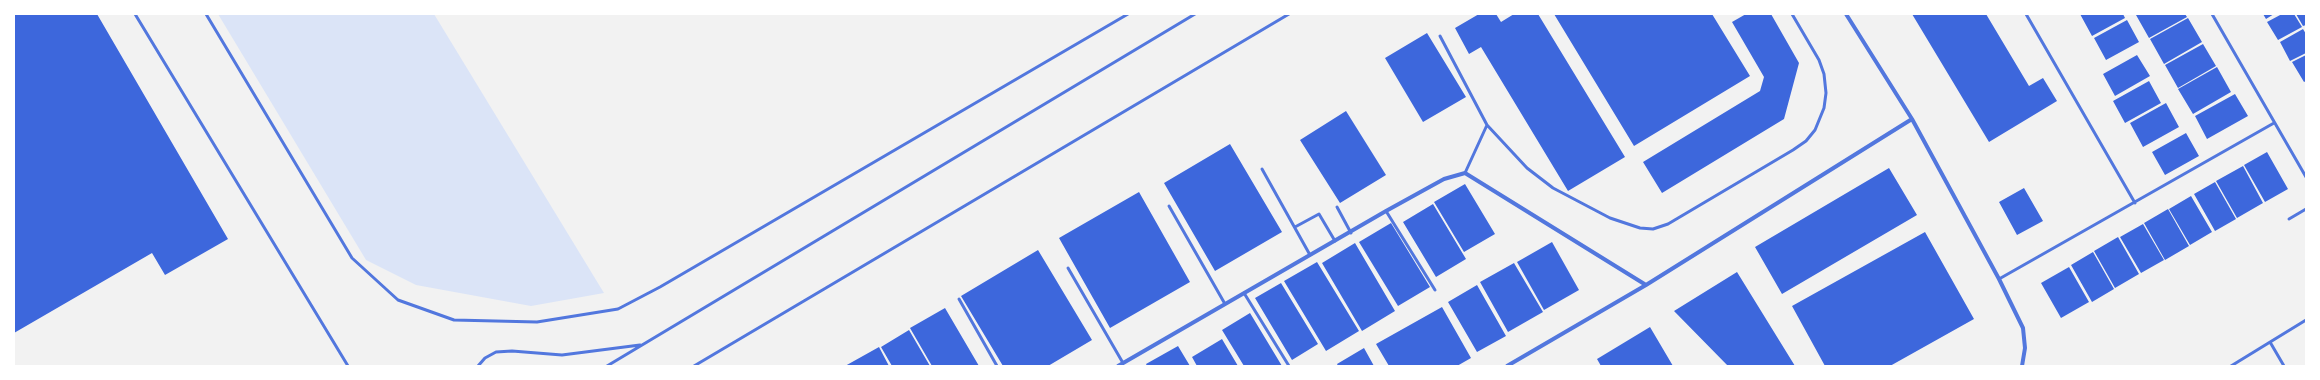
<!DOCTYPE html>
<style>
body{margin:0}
#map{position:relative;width:2320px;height:380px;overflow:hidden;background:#f2f2f2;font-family:"Work Sans",sans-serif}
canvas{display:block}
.frame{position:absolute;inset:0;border:15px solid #fff;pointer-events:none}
</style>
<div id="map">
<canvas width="2320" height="380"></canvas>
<div class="frame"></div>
</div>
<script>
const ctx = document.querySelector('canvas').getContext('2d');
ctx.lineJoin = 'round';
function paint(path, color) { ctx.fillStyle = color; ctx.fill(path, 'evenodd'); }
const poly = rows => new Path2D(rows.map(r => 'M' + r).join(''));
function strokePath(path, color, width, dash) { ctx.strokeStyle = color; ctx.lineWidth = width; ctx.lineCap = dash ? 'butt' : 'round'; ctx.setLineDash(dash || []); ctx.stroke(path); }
paint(poly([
 [218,14,434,14,604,293,531,306,416,285,366,260]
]), '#dbe4f7');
paint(poly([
 [14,14,97,14,228,239,165,275,152,253,14,333],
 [1479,14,1496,14,1501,22,1514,14,1538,14,1625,157,1568,191,1481,47,1469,54,1455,28],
 [1554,14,1712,14,1750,76,1634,146],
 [1746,14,1771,14,1799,63,1784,119,1662,193,1643,162,1760,91,1764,77,1732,22],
 [1912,14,1986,14,2029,86,2043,78,2057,101,1989,142],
 [2080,14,2123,14,2125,18,2092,36],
 [2138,14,2185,14,2187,17,2149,38,2136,15],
 [2263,14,2274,14,2266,19],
 [2282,14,2294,14,2302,27,2278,40,2267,22],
 [2296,14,2306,14,2306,25,2303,26],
 [2188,18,2202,42,2164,64,2150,39],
 [2127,20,2139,42,2106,60,2094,38],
 [2303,29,2306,34,2306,53,2290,61,2280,42],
 [1427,33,1466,97,1423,122,1385,58],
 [2203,44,2216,66,2178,88,2165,65],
 [2137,55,2150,76,2115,96,2103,74],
 [2306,55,2306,81,2304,82,2292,62],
 [2217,67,2231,92,2193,114,2178,89],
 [2149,81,2161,103,2125,123,2113,101],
 [2235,94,2248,116,2207,139,2195,116],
 [2166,103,2179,127,2143,147,2130,123],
 [1346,111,1386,175,1340,203,1300,140],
 [2186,133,2199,156,2165,175,2152,152],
 [1230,144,1282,232,1215,271,1164,183],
 [2267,152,2288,189,2265,202,2244,165],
 [2243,166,2263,203,2237,218,2216,181],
 [1889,168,1917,215,1782,294,1755,247],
 [2215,182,2236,219,2215,231,2194,194],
 [1465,184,1495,234,1464,252,1434,202],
 [2024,188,2043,221,2017,235,1999,202],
 [1139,192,1190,282,1110,328,1059,238],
 [2191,196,2212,232,2190,245,2169,209],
 [1433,204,1466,259,1436,277,1403,222],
 [2168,209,2189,246,2165,260,2144,223],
 [1391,223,1430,287,1398,306,1359,242],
 [2143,224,2164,260,2141,273,2120,237],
 [1925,232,1974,319,1890,366,1825,366,1792,306],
 [2118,237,2139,274,2115,288,2094,251],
 [1552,242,1579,290,1544,310,1517,262],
 [1355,243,1395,311,1362,331,1322,263],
 [1038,250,1092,340,1048,366,1003,366,961,296],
 [2093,252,2114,289,2092,302,2071,265],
 [1317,262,1359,331,1326,351,1284,281],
 [1514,263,1543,312,1508,332,1480,282],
 [2069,267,2089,302,2061,318,2041,283],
 [1737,272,1795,366,1728,366,1674,311],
 [1281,283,1318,344,1292,360,1255,298],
 [1477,285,1506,336,1477,352,1448,302],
 [1442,307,1471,358,1457,366,1389,366,1376,344],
 [945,308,979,366,932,366,910,328],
 [1250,313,1282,366,1244,366,1222,330],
 [1650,327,1673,366,1601,366,1597,359],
 [909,330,930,366,892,366,881,347],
 [1222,339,1238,366,1197,366,1192,357],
 [1178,346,1190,366,1147,366,1146,364],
 [879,347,889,366,845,366],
 [1364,348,1374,366,1338,366,1337,364]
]), '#3d67dc');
strokePath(poly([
 [135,14,348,366],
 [206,14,352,258,398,300,454,320,537,322,618,309,660,287,1128,14],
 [2026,14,2135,203],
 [2212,14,2306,177],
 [1440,36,1487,125,1527,168,1553,188,1610,218,1640,228,1653,229,1668,224,1793,150,1806,141,1815,130,1824,108,1826,93,1824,74,1819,60,1792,14],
 [1262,169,1310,255],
 [1465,173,1487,125],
 [1169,206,1225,304],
 [1337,207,1351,233],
 [1386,211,1435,290],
 [2289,219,2306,209],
 [1295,227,1319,214,1335,241],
 [1068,268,1123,363],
 [1999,279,2274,123],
 [1244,293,1289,366],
 [959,299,997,366],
 [2270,342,2284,366],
 [478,366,485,358,496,352,512,351,562,355,640,345],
 [607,366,1195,14],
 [694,366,1289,14],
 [2231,366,2306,320]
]), '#5277de', 3);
strokePath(poly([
 [1846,14,1912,119,1999,279,2023,328,2025,348,2022,366],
 [1118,366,1386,211,1444,179,1465,173,1646,285],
 [1507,366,1646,285,1912,119]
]), '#5277de', 4);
</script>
